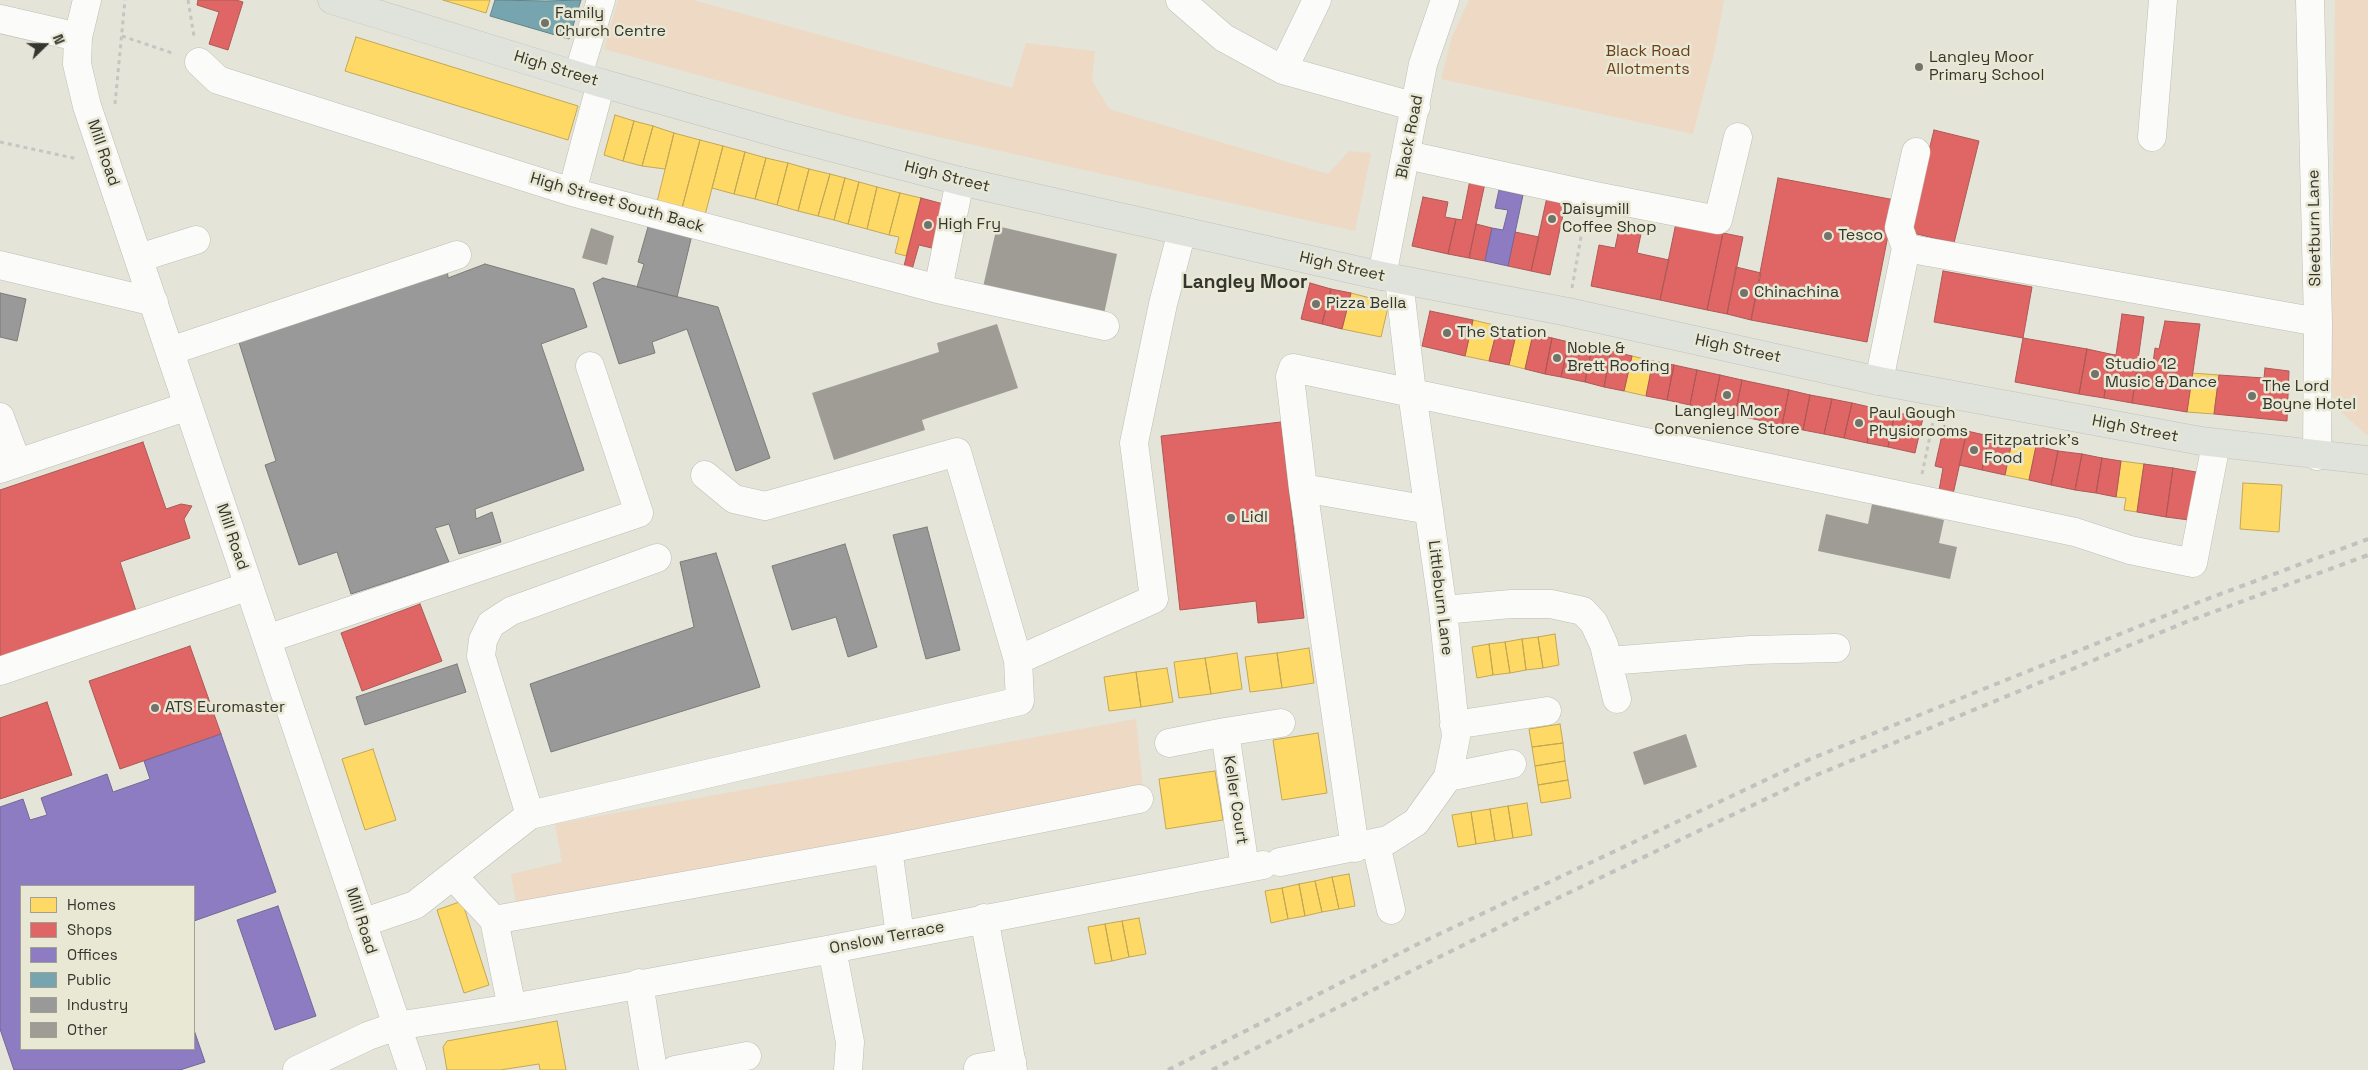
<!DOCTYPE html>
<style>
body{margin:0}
#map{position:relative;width:2368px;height:1070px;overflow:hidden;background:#e4e4d9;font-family:"Space Grotesk",sans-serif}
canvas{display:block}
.legend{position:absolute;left:20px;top:885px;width:175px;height:165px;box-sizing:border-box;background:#e8e8d4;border:1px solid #a0a192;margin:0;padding:6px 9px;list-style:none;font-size:15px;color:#35362e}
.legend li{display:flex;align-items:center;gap:10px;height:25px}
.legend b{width:25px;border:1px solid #a0a192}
.north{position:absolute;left:20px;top:20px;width:50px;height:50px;-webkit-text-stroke:4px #e8e8d4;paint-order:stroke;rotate:68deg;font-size:14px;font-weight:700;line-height:20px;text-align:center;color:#35362e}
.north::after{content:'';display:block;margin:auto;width:18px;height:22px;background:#35362e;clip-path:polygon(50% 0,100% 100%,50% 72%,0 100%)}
</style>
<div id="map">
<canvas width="2368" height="1070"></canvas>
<ul class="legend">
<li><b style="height:14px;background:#ffd966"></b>Homes</li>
<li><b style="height:14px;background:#e06666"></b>Shops</li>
<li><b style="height:14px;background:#8e7cc3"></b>Offices</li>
<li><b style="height:14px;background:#76a5af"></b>Public</li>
<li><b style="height:14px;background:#999"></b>Industry</li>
<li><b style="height:14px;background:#9e9c95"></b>Other</li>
</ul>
<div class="north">N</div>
</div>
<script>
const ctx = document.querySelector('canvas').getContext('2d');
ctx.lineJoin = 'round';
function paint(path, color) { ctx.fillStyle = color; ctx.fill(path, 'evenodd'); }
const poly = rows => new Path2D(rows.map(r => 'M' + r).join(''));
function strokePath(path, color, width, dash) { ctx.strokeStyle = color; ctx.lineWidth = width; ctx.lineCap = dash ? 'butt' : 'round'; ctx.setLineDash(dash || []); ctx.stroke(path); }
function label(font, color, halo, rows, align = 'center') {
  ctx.font = font + ' "Space Grotesk",sans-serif'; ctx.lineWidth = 5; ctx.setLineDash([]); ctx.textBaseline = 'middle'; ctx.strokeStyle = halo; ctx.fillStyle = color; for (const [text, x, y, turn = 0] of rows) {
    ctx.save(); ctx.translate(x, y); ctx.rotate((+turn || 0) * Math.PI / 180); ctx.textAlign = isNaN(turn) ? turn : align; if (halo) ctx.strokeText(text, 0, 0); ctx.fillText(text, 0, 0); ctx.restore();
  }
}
paint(poly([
 [618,0,693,0,1012,88,1026,43,1095,51,1092,80,1109,109,1328,174,1349,151,1371,153,1355,231,850,117,604,49],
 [1469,0,1724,0,1715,49,1693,134,1441,79,1452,37],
 [2335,0,2368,0,2368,436,2342,413,2333,397,2331,382],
 [1136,719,1143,788,516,903,511,874,562,862,555,824]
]), '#eed9c5');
const homes = poly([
 [443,0,490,0,486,13,443,0],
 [356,37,578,106,568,140,345,71,356,37],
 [615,115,634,121,623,161,604,155,615,115],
 [634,121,653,126,642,166,623,161,634,121],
 [653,126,674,133,665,169,642,166,653,126],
 [674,133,700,140,682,208,657,202,674,133],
 [700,140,723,146,705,215,682,208,700,140],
 [723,146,745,152,734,194,712,188,723,146],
 [745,152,766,158,755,199,734,194,745,152],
 [766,158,788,163,777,205,755,199,766,158],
 [788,163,809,169,798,211,777,205,788,163],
 [809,169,830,174,818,216,798,211,809,169],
 [830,174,845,178,834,220,818,216,830,174],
 [845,178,859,182,848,224,834,220,845,178],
 [859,182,877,187,867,229,848,224,859,182],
 [877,187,900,193,889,235,867,229,877,187],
 [900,193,921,198,906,256,895,253,899,237,889,235,900,193],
 [1351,293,1389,303,1381,337,1342,329,1351,293],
 [1473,320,1498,326,1489,361,1465,356,1473,320],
 [1517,330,1533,334,1525,369,1509,365,1517,330],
 [1632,356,1653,361,1646,396,1624,391,1632,356],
 [2191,373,2219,375,2214,414,2187,412,2191,373],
 [2012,441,2036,446,2029,480,2005,475,2012,441],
 [2121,461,2144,464,2137,512,2124,510,2126,498,2116,497,2121,461],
 [2243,483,2282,485,2279,532,2240,529,2243,483],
 [1555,634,1559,665,1543,668,1538,637,1555,634],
 [1538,637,1543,668,1526,670,1522,639,1538,637],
 [1522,639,1526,670,1510,673,1505,642,1522,639],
 [1505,642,1510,673,1493,675,1489,644,1505,642],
 [1489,644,1493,675,1477,678,1472,647,1489,644],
 [1309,648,1314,683,1282,688,1277,653,1309,648],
 [1237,653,1242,689,1211,694,1205,658,1237,653],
 [1277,653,1282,688,1250,692,1245,657,1277,653],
 [1205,658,1211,694,1179,698,1174,662,1205,658],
 [1167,668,1173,702,1141,707,1136,672,1167,668],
 [1136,672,1141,707,1109,711,1104,677,1136,672],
 [1560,724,1563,743,1532,747,1529,729,1560,724],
 [1318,733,1327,793,1282,800,1273,740,1318,733],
 [1563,743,1565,761,1535,766,1532,747,1563,743],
 [373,749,396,820,365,830,342,759,373,749],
 [1565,761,1568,780,1538,785,1535,766,1565,761],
 [1215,771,1223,820,1166,829,1159,779,1215,771],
 [1568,780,1571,798,1541,803,1538,785,1568,780],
 [1527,803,1532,835,1513,838,1508,806,1527,803],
 [1508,806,1513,838,1495,841,1490,809,1508,806],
 [1490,809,1495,841,1476,844,1471,812,1490,809],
 [1471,812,1476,844,1458,847,1452,815,1471,812],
 [1349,874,1355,906,1339,909,1332,877,1349,874],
 [1332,877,1339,909,1322,912,1315,881,1332,877],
 [1315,881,1322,912,1305,916,1299,884,1315,881],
 [1299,884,1305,916,1288,919,1282,888,1299,884],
 [1282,888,1288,919,1271,923,1265,891,1282,888],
 [462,901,489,985,464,993,437,910,462,901],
 [1139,918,1146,954,1129,957,1122,921,1139,918],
 [1122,921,1129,957,1112,961,1105,924,1122,921],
 [1105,924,1112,961,1095,964,1088,927,1105,924],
 [557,1021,566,1070,540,1070,539,1064,500,1070,447,1070,443,1047,447,1041,557,1021]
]);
paint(homes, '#ffd966');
strokePath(homes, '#c2a855', 1);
const shops = poly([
 [198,0,236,0,243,2,228,50,209,44,219,12,197,5,198,0],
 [1934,130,1979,141,1954,243,1909,232,1934,130],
 [1778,178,1895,200,1867,342,1751,320,1778,178],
 [1470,180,1485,183,1469,258,1448,254,1456,219,1462,220,1470,180],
 [1423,197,1448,202,1445,217,1456,219,1448,254,1412,246,1423,197],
 [1547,197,1566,201,1550,275,1531,271,1547,197],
 [921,198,947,205,936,249,919,245,911,273,903,270,921,198],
 [1676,223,1723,233,1707,310,1660,300,1676,223],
 [1476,224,1492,228,1485,261,1469,258,1476,224],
 [1619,229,1641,234,1637,253,1669,260,1660,300,1591,286,1599,245,1615,248,1619,229],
 [1515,232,1539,237,1531,271,1508,266,1515,232],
 [1723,233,1743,237,1727,314,1707,310,1723,233],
 [1736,267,1761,273,1751,320,1727,314,1736,267],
 [1943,271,2032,287,2023,338,1934,322,1943,271],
 [1310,283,1331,289,1322,324,1301,319,1310,283],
 [1331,289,1351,293,1342,329,1322,324,1331,289],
 [1430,311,1473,320,1465,356,1422,346,1430,311],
 [2122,314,2144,317,2132,403,2104,398,2110,354,2116,355,2122,314],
 [2165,321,2200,324,2187,412,2132,403,2139,360,2153,363,2155,348,2159,349,2165,321],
 [1498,326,1517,330,1509,365,1489,361,1498,326],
 [1533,334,1552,338,1545,374,1525,369,1533,334],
 [1552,338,1569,342,1561,377,1545,374,1552,338],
 [2023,338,2087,349,2079,394,2015,382,2023,338],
 [1569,342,1592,347,1585,382,1561,377,1569,342],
 [1592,347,1611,351,1604,387,1585,382,1592,347],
 [2087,349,2110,354,2104,398,2079,394,2087,349],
 [1611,351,1632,356,1624,391,1604,387,1611,351],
 [1653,361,1674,365,1667,400,1646,396,1653,361],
 [1674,365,1697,370,1690,405,1667,400,1674,365],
 [2265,368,2289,371,2287,421,2214,414,2219,375,2264,378,2265,368],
 [1697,370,1720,375,1713,410,1690,405,1697,370],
 [1720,375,1742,380,1735,415,1713,410,1720,375],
 [1742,380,1789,390,1782,425,1735,415,1742,380],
 [1789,390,1810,395,1803,430,1782,425,1789,390],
 [1810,395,1832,399,1824,434,1803,430,1810,395],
 [1832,399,1852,403,1844,438,1824,434,1832,399],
 [1852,403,1874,408,1867,443,1844,438,1852,403],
 [1874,408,1895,412,1888,447,1867,443,1874,408],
 [1895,412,1923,418,1915,453,1888,447,1895,412],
 [1281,422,1304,618,1258,623,1256,601,1180,610,1161,436,1281,422],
 [1944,426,1967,431,1952,499,1938,496,1943,468,1935,466,1944,426],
 [1967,431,1989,436,1982,470,1959,465,1967,431],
 [1989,436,2012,441,2005,475,1982,470,1989,436],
 [143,442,166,509,181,504,192,506,184,519,190,538,120,562,136,611,0,657,0,490,143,442],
 [2036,446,2058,451,2051,485,2029,480,2036,446],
 [2058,451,2082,454,2075,490,2051,485,2058,451],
 [2082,454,2102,458,2096,493,2075,490,2082,454],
 [2102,458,2121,461,2116,497,2096,493,2102,458],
 [2144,464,2173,468,2166,517,2137,512,2144,464],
 [2173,468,2196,472,2189,520,2166,517,2173,468],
 [420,604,442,661,362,691,341,633,420,604],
 [190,646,221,734,120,769,89,681,190,646],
 [47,702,72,775,0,799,0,718,47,702]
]);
paint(shops, '#e06666');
strokePath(shops, '#ad5855', 1);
const offices = poly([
 [1499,190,1523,195,1508,266,1485,261,1492,228,1503,230,1508,210,1495,208,1499,190],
 [221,734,276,892,194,921,194,886,21,886,21,1049,194,1049,194,1030,205,1062,180,1070,14,1070,0,1029,0,807,23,799,30,820,47,815,41,798,107,774,113,792,150,779,144,761,221,734],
 [278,906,316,1016,275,1030,237,920,278,906]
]);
paint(offices, '#8e7cc3');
strokePath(offices, '#736796', 1);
const public = poly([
 [495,0,546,1,581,0,569,39,490,16,495,0]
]);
paint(public, '#76a5af');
strokePath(public, '#628488', 1);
const industry = poly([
 [650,220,692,235,677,297,637,287,644,264,638,262,650,220],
 [485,264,574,289,587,327,541,344,584,470,475,509,476,519,492,512,501,542,459,554,449,524,435,528,449,562,351,594,337,552,299,565,265,465,276,461,237,336,447,266,448,278,485,264],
 [603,278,718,307,770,458,736,471,687,329,652,342,655,353,619,364,593,283,603,278],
 [0,293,26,299,17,341,0,337,0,293],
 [927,527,960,650,926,659,893,535,927,527],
 [845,544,877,647,848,657,836,617,792,630,772,566,845,544],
 [716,553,760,687,551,752,530,684,694,627,680,562,716,553],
 [457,664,466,692,365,725,356,697,457,664]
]);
paint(industry, '#999');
strokePath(industry, '#7b7b79', 1);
paint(poly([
 [997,226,1117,254,1104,314,983,287],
 [591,228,614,236,607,265,582,258],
 [997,324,1018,388,922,420,925,430,834,460,812,393,939,352,937,343],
 [1872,504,1944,520,1939,543,1957,547,1950,579,1818,551,1826,514,1868,524],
 [1686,734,1697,767,1644,785,1633,752]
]), '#9e9c95');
const minor = poly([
 [87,0,78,37,77,64,87,106,412,1070],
 [1180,0,1224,38,1283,70,1416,107],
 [2310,0,2318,322,2317,456],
 [0,19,78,37],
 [199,62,218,80,572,192,938,289,960,181],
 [1283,70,1317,0],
 [578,75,601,0],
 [2152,137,2163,0],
 [1407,155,1595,196,1718,220,1738,137],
 [572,192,601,83],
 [1906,248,1899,228,1916,152],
 [139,258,196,240],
 [0,265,154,302],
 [1382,276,1423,64,1445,0],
 [938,289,1105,326],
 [170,351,457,255],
 [1879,381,1906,248,2318,322],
 [0,417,17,463],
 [0,469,188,406],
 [1303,488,1429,510],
 [1443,610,1511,604,1551,604,1583,611,1594,623,1604,645,1617,699],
 [267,639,639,513,590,366],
 [1018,660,1154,599,1134,443,1163,304,1182,231],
 [1608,661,1751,650,1836,648],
 [0,671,249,586],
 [1454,725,1547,711],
 [1225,732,1245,868],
 [1169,743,1225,732,1281,723],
 [1448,777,1512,764],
 [530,815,481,656,483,640,491,624,511,611,657,558],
 [1376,844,1391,910],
 [1355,848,1303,488,1290,377,1293,368,2075,532,2130,550,2193,563,2216,444],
 [888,849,900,935],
 [1280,862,1388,840,1416,822,1448,777,1456,737,1443,610,1412,393,1399,280],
 [453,876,494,920,512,1008],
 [984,918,1013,1070],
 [494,920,888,849,1139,799],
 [362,923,415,905,530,815,1020,701,1018,660,957,452,765,506,734,499,705,475],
 [832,949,850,1042,848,1070],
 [639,983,653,1070],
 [978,1068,1012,1062],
 [297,1070,368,1036,396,1026,512,1008,832,949,1263,865],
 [675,1070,747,1056]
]);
const major = poly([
 [332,0,601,83,788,136,960,181,1382,276,1568,312,1879,381,2201,441,2368,460]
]);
strokePath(minor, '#bebeb5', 29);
strokePath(major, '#c2c2bc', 29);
strokePath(poly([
 [188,0,194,36],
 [122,36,175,54],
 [115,104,125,0],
 [0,142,78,159],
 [1572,288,1584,220],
 [1922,474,1934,417]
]), '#c5c6c2', 3, [4, 4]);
strokePath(minor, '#fbfbf9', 28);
strokePath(major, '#e0e2dc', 28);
strokePath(poly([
 [1168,1070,1418,944,1808,760,2199,602,2368,539],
 [1212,1070,1562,896,1814,776,2186,622,2368,555]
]), '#c1c1be', 4, [6, 6]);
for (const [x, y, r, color] of [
 [545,23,5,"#72736a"],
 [1919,67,5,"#72736a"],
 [1552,219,5,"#72736a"],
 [928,225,5,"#72736a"],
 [1828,236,5,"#72736a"],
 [1744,293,5,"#72736a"],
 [1316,304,5,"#72736a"],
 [1447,333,5,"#72736a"],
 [1557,358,5,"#72736a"],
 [2095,374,5,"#72736a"],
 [1727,395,5,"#72736a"],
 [2252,396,5,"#72736a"],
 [1859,423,5,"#72736a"],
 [1974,450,5,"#72736a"],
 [1231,518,5,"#72736a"],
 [155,708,5,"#72736a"]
]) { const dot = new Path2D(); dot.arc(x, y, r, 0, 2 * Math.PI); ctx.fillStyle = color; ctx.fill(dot); strokePath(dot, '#e8e8d4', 2); }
label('16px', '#35362e', '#e8e8d4', [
 ["Family",555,14],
 ["Church Centre",555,32],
 ["Langley Moor",1929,58],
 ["Primary School",1929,76],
 ["Daisymill",1562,210],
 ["Coffee Shop",1562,228],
 ["High Fry",938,225],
 ["Tesco",1838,236],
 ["Chinachina",1754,293],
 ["Pizza Bella",1326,304],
 ["The Station",1457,333],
 ["Noble &",1567,349],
 ["Brett Roofing",1567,367],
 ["Studio 12",2105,365],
 ["Music & Dance",2105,383],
 ["The Lord",2262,387],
 ["Boyne Hotel",2262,405],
 ["Langley Moor",1727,412,"center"],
 ["Convenience Store",1727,430,"center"],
 ["Paul Gough",1869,414],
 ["Physiorooms",1869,432],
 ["Fitzpatrick's",1984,441],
 ["Food",1984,459],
 ["Lidl",1241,518],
 ["ATS Euromaster",165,708]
], 'left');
label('16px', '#6e3e17', '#e8e8d4', [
 ["Black Road",1648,52],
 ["Allotments",1648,70]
]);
label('16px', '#35362e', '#e8e8d4', [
 ["High Street",556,69,17],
 ["Black Road",1410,137,-79],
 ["Mill Road",103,153,71],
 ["High Street",947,177,14],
 ["High Street South Back",617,203,16],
 ["Sleetburn Lane",2315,228,-91],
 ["High Street",1342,267,13],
 ["High Street",1738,349,12],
 ["High Street",2135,429,11],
 ["Mill Road",232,537,71],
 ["Littleburn Lane",1440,598,83],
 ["Keller Court",1235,800,81],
 ["Mill Road",361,921,72],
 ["Onslow Terrace",887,938,-11]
]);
label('bold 19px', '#35362e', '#e8e8d4', [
 ["Langley Moor",1245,283]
]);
</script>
